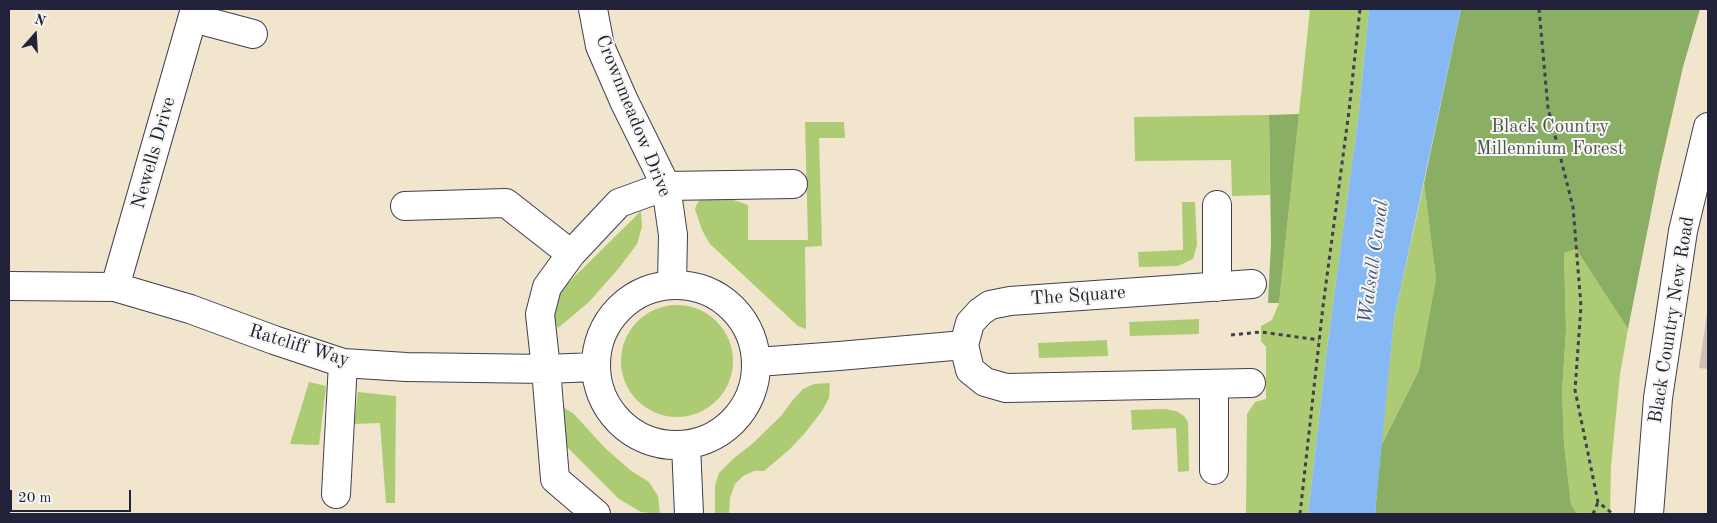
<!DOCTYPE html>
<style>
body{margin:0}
#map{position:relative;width:1717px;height:523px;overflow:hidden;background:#f1e5cd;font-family:"Old Standard TT",serif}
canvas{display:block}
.frame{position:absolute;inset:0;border:10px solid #22223b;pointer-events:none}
.north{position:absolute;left:10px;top:10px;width:50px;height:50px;-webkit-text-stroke:4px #f6f6f2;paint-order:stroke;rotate:19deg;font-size:14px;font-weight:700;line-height:20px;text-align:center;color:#22223b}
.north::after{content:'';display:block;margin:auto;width:18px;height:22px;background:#22223b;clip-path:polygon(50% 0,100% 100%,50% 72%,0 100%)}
.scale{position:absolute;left:10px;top:490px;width:121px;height:22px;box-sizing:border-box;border:2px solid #22223b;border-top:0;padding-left:6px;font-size:15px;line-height:18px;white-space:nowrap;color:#22223b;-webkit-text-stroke:4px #f6f6f2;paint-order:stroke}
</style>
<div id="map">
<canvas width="1717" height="523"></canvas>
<div class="frame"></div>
<div class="north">N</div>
<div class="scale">20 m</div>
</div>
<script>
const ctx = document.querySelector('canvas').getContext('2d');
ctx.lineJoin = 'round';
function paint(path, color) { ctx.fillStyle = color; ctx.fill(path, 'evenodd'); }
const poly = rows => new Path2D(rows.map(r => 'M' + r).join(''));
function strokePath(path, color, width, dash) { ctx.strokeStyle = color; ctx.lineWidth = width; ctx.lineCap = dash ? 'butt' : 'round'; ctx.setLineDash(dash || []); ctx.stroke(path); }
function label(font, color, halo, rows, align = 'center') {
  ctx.font = font + ' "Old Standard TT",serif'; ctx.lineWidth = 4; ctx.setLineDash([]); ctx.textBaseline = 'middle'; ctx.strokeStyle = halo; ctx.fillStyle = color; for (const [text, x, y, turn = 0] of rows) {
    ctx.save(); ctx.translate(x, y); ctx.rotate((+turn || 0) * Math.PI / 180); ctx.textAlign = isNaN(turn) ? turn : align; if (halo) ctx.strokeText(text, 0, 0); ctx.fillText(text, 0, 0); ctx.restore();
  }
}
paint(poly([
 [1708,306,1708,369,1699,368]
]), '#cfc0ba');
paint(poly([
 [1310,9,1369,9,1359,111,1327,349,1308,514,1184,514,1246,513,1247,414,1255,402,1266,399,1266,347,1261,341,1261,326,1272,320,1279,303],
 [1269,115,1270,195,1232,196,1231,160,1135,161,1134,117],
 [805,122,844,122,845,138,819,138,822,246,805,247,806,329,798,326,710,244,702,230,695,209,698,202,706,196,728,198,748,205,748,240,808,240],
 [1424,183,1436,279,1419,370,1381,446,1394,319],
 [1182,202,1195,202,1197,245,1193,259,1178,266,1139,267,1138,252,1183,250],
 [641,211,642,227,637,244,619,268,589,302,558,328,553,320,557,294],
 [1576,249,1628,329,1620,374,1611,466,1610,514,1577,514,1571,504,1564,444,1562,392,1566,330,1564,253],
 '621 361a56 56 0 1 1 112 0a56 56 0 1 1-112 0Z',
 [1199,319,1199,334,1130,336,1129,322],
 [1107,340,1108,356,1039,358,1038,343],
 [309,382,326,386,319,445,290,444],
 [830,383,829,398,822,411,805,433,790,449,764,471,754,471,743,476,735,484,730,498,729,514,715,514,715,486,719,473,734,458,752,444,781,416,792,401,803,389,814,384],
 [358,392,396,396,395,503,386,503,380,423,354,424],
 [563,407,574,414,605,448,630,470,649,482,658,496,660,514,641,512,619,499,563,443,559,432],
 [1165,409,1176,411,1184,416,1188,422,1189,471,1178,472,1176,428,1132,430,1131,410]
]), '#adcb72');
paint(poly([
 [1461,9,1700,9,1683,67,1659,172,1628,329,1576,249,1564,253,1566,330,1562,392,1564,444,1571,504,1577,514,1375,514,1381,446,1419,370,1436,279,1424,183],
 [1299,114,1279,303,1268,303,1271,243,1269,115]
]), '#8aaf64');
paint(poly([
 [1369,9,1461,9,1394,319,1375,514,1308,514,1327,349,1359,111]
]), '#86b9f3');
const minor = poly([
 [593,9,600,46,624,101,666,186,673,235,672,284],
 [193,18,253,34],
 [1217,205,1217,287],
 [405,206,506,203,571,254],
 '596 365a80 80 0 1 1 160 0a80 80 0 1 1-160 0Z',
 [9,286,115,287,190,309,274,340,343,363,406,367,546,369,595,367],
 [115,287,195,9],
 [757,362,839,356,964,345],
 [1251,383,1006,388,985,382,970,370,964,345,970,323,980,312,990,305,1010,301,1252,284],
 [686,445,689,514],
 [1214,470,1214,384],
 [336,494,343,363],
 [596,514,555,479,546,369,540,314,547,287,571,254,619,203,666,186,793,184]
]);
const trunk = poly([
 [1649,514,1658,398,1683,231,1708,127]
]);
strokePath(minor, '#413f51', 30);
strokePath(trunk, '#413f51', 30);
strokePath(poly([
 [1539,9,1548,108,1573,207,1581,306,1575,390,1598,502,1613,514],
 [1231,335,1261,332,1319,340],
 [1300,514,1323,306,1349,111,1360,9],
 [1593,514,1598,502]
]), '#413f51', 3, [4, 4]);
strokePath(minor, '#fff', 28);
strokePath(trunk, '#fff', 28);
label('19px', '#22223b', '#f6f6f2', [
 ["Crownmeadow Drive",633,116,68],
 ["Newells Drive",154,153,-74],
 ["The Square",1078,296,-4],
 ["Black Country New Road",1672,320,-81],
 ["Ratcliff Way",299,346,17]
]);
label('19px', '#4c554c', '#f6f6f2', [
 ["Black Country",1550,127],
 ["Millennium Forest",1550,149]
]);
label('italic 20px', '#45577b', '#f6f6f2', [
 ["Walsall Canal",1374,262,-82]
]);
</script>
